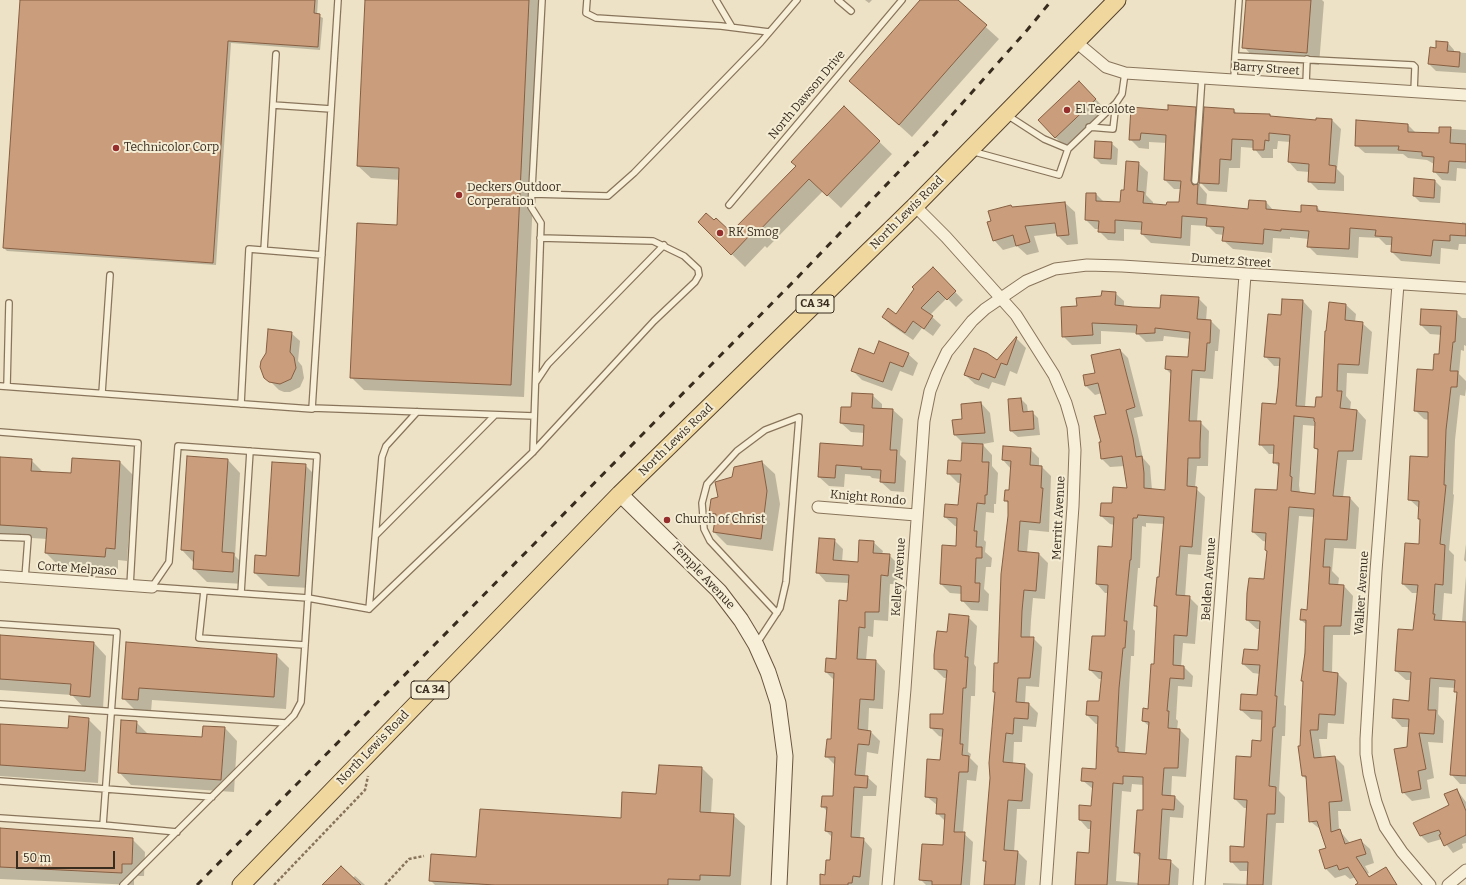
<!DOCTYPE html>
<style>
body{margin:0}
#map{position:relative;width:1466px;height:885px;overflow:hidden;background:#ede2c5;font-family:Bitter,serif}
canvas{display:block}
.scale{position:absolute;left:16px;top:851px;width:99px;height:18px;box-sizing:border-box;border:2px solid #382c1f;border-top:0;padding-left:5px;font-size:12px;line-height:14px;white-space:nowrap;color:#382c1f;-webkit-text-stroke:3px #f5ecd4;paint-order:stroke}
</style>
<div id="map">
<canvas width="1466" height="885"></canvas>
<div class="scale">50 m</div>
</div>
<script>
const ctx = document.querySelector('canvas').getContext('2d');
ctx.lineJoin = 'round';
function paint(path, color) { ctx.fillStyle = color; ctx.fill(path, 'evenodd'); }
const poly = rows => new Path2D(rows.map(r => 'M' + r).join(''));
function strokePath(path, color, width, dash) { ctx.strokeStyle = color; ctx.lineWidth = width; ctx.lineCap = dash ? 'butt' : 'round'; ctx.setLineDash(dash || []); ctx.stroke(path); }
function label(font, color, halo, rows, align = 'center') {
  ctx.font = font + ' Bitter,serif'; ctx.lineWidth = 4; ctx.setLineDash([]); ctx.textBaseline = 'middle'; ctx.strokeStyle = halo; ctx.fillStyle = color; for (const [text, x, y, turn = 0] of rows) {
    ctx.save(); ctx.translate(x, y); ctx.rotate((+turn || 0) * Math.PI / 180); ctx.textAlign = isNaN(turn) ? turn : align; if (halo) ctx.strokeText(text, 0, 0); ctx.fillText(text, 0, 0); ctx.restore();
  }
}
paint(poly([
 [21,0,318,0,317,15,323,18,320,50,231,43,216,265,7,251,4,248],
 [366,0,542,0,524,397,364,390,351,377,398,226,400,180,371,178,358,166],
 [865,0,872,0,869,3],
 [921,0,956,0,999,39,912,137,850,81],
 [1247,0,1322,0,1324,2,1319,65,1256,60,1244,47],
 [1448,43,1454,50,1454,52,1466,53,1466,73,1436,71,1429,64,1436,49],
 [1089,92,1105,109,1065,147,1039,121],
 [844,108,892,154,841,208,823,191,767,248,765,246,745,267,712,235,731,234,797,167],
 [1195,108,1205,117,1234,110,1237,114,1270,115,1272,117,1317,121,1317,119,1332,120,1341,129,1337,169,1344,176,1344,191,1318,190,1309,181,1309,172,1297,171,1289,162,1290,142,1278,141,1277,149,1273,149,1273,158,1262,158,1254,148,1241,147,1240,168,1229,168,1227,192,1209,191,1200,182,1200,186,1207,194,1206,206,1249,210,1266,202,1274,211,1302,213,1317,207,1322,213,1462,224,1462,222,1466,223,1466,244,1459,244,1458,250,1441,248,1440,264,1401,261,1392,252,1392,245,1386,245,1379,238,1359,237,1358,258,1317,255,1308,246,1309,239,1290,237,1290,239,1273,238,1272,253,1233,249,1223,240,1224,235,1216,234,1208,226,1191,225,1190,246,1151,243,1142,234,1142,230,1124,229,1124,241,1108,240,1099,231,1099,229,1095,229,1086,220,1096,194,1104,202,1121,203,1138,163,1148,172,1146,195,1153,202,1153,205,1167,206,1180,204,1181,189,1174,189,1165,180,1167,143,1149,142,1149,149,1139,148,1130,139,1169,111],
 [1408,125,1416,133,1440,134,1440,128,1466,130,1466,169,1457,168,1456,181,1442,180,1434,171,1434,164,1427,160,1408,158,1403,154,1365,153,1356,145],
 [1111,143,1118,149,1117,165,1101,164,1095,158],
 [1435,181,1441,187,1440,203,1420,202,1414,196],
 [1065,203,1075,212,1078,244,1067,245,1058,236,1058,233,1034,236,1039,252,1027,255,1017,246,1003,250,994,240,992,222,1013,208],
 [933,269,963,300,956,307,947,298,930,315,941,325,933,336,922,328,913,340,891,325,883,317,897,316,915,289],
 [1115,293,1124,301,1124,307,1161,309,1198,298,1207,307,1206,321,1211,321,1220,330,1218,351,1215,351,1213,379,1200,378,1197,422,1200,422,1209,431,1208,466,1197,466,1195,488,1205,497,1201,555,1188,554,1185,597,1189,597,1198,606,1195,644,1183,643,1181,667,1184,667,1193,676,1192,687,1178,686,1176,719,1178,721,1177,730,1180,730,1189,739,1186,777,1172,776,1171,797,1175,797,1184,806,1183,818,1170,817,1167,860,1170,861,1179,869,1178,885,1075,885,1090,854,1091,829,1088,829,1080,820,1092,807,1093,789,1082,780,1097,770,1099,724,1096,724,1087,715,1100,702,1102,679,1099,679,1090,670,1106,637,1108,593,1105,593,1097,584,1113,548,1114,525,1110,524,1101,516,1128,489,1125,466,1110,467,1102,459,1107,414,1102,393,1095,395,1086,386,1084,376,1096,373,1120,350,1128,358,1143,416,1134,418,1143,458,1150,466,1152,490,1166,491,1172,375,1166,369,1189,358,1191,339,1164,336,1163,341,1146,342,1137,333,1101,331,1101,344,1072,345,1063,336,1078,307],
 [1146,523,1164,524,1160,578,1155,606,1158,608,1155,665,1149,710,1143,721,1150,727,1147,755,1125,753,1131,656,1134,656,1135,631,1133,629,1138,568,1140,568,1142,526,1146,527],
 [1132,784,1144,785,1144,811,1135,852,1141,859,1139,883,1116,881,1122,791,1131,792],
 [1283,300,1303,301,1312,311,1305,407,1316,408,1323,398,1330,303,1346,305,1356,314,1355,322,1362,323,1372,332,1368,374,1347,373,1346,396,1351,402,1350,410,1357,410,1366,420,1362,460,1347,460,1343,498,1350,498,1359,508,1356,549,1334,548,1332,571,1339,578,1338,586,1344,586,1353,596,1350,635,1333,635,1332,673,1338,674,1347,683,1344,724,1328,723,1327,739,1319,739,1322,759,1335,757,1344,766,1351,811,1338,811,1339,830,1350,843,1360,840,1370,849,1374,863,1365,866,1369,873,1350,879,1345,875,1335,878,1326,869,1327,848,1321,830,1310,821,1307,780,1303,776,1299,747,1301,747,1304,683,1302,681,1307,625,1301,620,1308,611,1314,517,1299,516,1290,614,1284,705,1286,706,1285,736,1282,736,1279,791,1285,797,1284,823,1276,823,1272,885,1223,885,1223,883,1248,884,1249,871,1240,871,1231,861,1245,848,1247,808,1244,808,1235,799,1252,758,1262,742,1263,720,1251,719,1241,710,1258,696,1260,674,1253,673,1243,664,1259,651,1261,629,1257,629,1247,620,1265,580,1268,552,1266,550,1267,542,1263,541,1253,532,1278,491,1279,467,1274,462,1275,454,1269,454,1260,444,1277,405,1280,366,1274,366,1265,356,1282,317],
 [1303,425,1316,426,1315,448,1319,452,1316,495,1300,493,1299,485],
 [1456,312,1462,318,1466,318,1466,346,1464,345,1464,351,1461,350,1459,374,1466,381,1466,389,1465,396,1460,395,1455,440,1453,494,1454,495,1449,550,1454,555,1452,594,1444,593,1442,621,1462,622,1466,576,1466,784,1460,784,1451,774,1458,694,1455,691,1455,688,1439,687,1438,714,1444,721,1443,743,1428,742,1434,778,1427,780,1430,798,1412,801,1403,792,1409,727,1402,727,1393,717,1410,702,1412,680,1406,680,1396,671,1414,631,1418,593,1412,593,1403,584,1420,545,1420,509,1409,499,1429,458,1429,420,1424,419,1415,410,1440,355,1442,335,1430,334,1421,325],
 [291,333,300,341,298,361,302,366,304,378,300,387,290,392,284,392,279,390,270,381],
 [1016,338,1026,348,1017,374,1010,371,1005,386,992,382,989,389,975,384,965,375,997,361],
 [908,354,918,363,913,376,900,371,892,391,862,380,852,370],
 [872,395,882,404,882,409,893,410,903,419,900,455,906,461,904,492,891,491,881,482,881,479,872,478,870,476,845,474,844,487,829,486,819,477,821,444,864,447,865,433,851,432,841,423,852,408],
 [1021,399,1027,405,1028,412,1032,412,1038,418,1040,435,1018,437,1011,431],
 [981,403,990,413,994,442,977,445,983,445,992,455,992,466,998,473,996,504,994,504,994,513,986,512,984,540,986,542,985,552,992,558,991,567,986,567,984,589,989,594,988,611,971,610,962,600,962,594,950,593,941,584,957,547,958,527,955,526,945,517,959,506,961,483,958,483,948,473,962,462,963,443,955,435,963,420],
 [1030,449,1039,458,1039,466,1042,467,1051,476,1049,532,1029,530,1027,553,1039,554,1048,563,1045,599,1033,598,1031,620,1030,638,1033,638,1042,647,1039,687,1026,686,1025,703,1029,704,1038,713,1036,727,1023,726,1022,742,1014,742,1013,764,1024,765,1033,774,1030,809,1017,809,1014,852,1018,852,1027,861,1025,885,985,885,987,863,984,861,996,694,994,691,999,664,1009,517,1009,504,1005,500,1010,491,1011,469,1003,460],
 [188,457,228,460,240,473,235,556,246,567,245,584,207,582,194,569,194,563,182,550],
 [0,458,31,460,44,473,72,474,73,459,120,462,133,475,127,561,118,560,118,569,59,566,46,553,47,539,0,536],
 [762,462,775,474,780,504,773,551,727,545,714,532,716,518,710,512,733,477],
 [305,465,318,478,311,588,268,586,255,573,267,557],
 [834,540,843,549,842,562,858,563,873,542,883,551,882,554,889,555,898,564,897,584,890,584,888,621,874,620,873,637,868,636,866,661,876,661,885,671,883,709,869,708,868,731,870,731,880,741,878,754,867,752,865,776,867,777,877,786,876,796,863,796,860,839,863,839,872,849,869,885,821,885,831,861,833,838,826,831,827,811,822,806,834,797,836,766,826,756,832,740,834,680,826,672,837,660,848,602,849,583,826,582,817,572],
 [1466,544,1466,562,1464,560],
 [968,617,977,626,974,664,976,667,975,696,971,696,968,752,971,754,970,758,978,766,976,781,967,780,963,833,973,842,970,885,926,885,920,879,944,846,946,822,937,813,937,805,926,796,941,761,943,737,939,736,931,728,944,715,947,678,944,678,935,669,935,656,948,633],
 [0,636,94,643,106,656,103,709,84,708,72,695,0,690],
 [127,644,276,655,289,668,286,709,152,700,151,712,136,711,123,698],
 [88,719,101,732,98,783,0,776,0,725,69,730],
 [136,722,149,735,203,738,225,728,237,741,234,792,131,785,119,772],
 [702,768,713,779,711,814,733,815,745,826,741,885,435,885,430,880,477,858,622,820,657,795],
 [1457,790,1466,802,1466,843,1462,844,1463,848,1453,853,1442,839,1428,843,1421,836,1414,823,1450,805],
 [0,830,132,839,145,852,144,876,134,876,134,885,0,879],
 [355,876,365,885,324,885,353,878]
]), '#0003');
const building = poly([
 [20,0,315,0,314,13,320,14,318,47,228,41,213,263,3,248,20,0],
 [365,0,529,0,511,385,350,378,357,223,397,225,399,168,357,166,365,0],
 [920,0,958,0,987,25,899,125,849,81,920,0],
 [1246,0,1311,0,1307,53,1242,48,1246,0],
 [1436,41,1448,42,1447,51,1460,52,1459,67,1428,64,1430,47,1436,48,1436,41],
 [1079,81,1096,99,1055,138,1038,120,1079,81],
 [1168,105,1196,107,1191,181,1193,185,1198,184,1197,204,1248,209,1249,200,1266,201,1266,209,1301,212,1301,205,1317,206,1317,211,1466,224,1466,236,1450,235,1450,241,1433,240,1431,256,1391,252,1392,237,1375,236,1376,230,1350,228,1349,249,1307,247,1309,231,1281,229,1281,231,1264,229,1263,244,1222,241,1224,227,1206,226,1207,218,1182,216,1181,238,1141,234,1142,222,1115,220,1115,233,1098,232,1099,221,1085,220,1086,193,1096,193,1096,201,1120,202,1121,190,1124,190,1126,161,1139,162,1137,191,1144,192,1143,203,1166,205,1167,202,1179,202,1181,181,1164,180,1166,135,1141,133,1140,140,1129,140,1131,107,1168,110,1168,105],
 [844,106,880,141,827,196,809,179,754,236,751,234,731,255,698,222,706,213,714,220,716,218,731,232,796,166,791,162,844,106],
 [1204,107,1234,109,1234,113,1270,114,1270,116,1316,120,1316,118,1332,119,1329,165,1336,166,1335,183,1308,182,1309,164,1288,162,1290,135,1269,133,1269,141,1265,140,1264,150,1253,150,1253,140,1232,139,1231,160,1220,159,1219,184,1199,183,1204,107],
 [1356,120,1408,124,1408,132,1439,133,1439,127,1451,127,1450,143,1466,144,1466,162,1449,161,1448,173,1433,172,1434,157,1422,156,1422,152,1398,150,1399,146,1355,146,1356,120],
 [1095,141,1112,142,1111,159,1094,158,1095,141],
 [1414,178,1435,180,1434,198,1413,196,1414,178],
 [1065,202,1069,235,1057,236,1055,223,1025,226,1030,242,1016,246,1013,235,993,241,987,222,991,221,988,211,1011,205,1012,207,1065,202],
 [933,267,956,291,947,300,938,291,921,308,933,316,924,329,913,321,905,333,882,317,888,308,896,314,914,289,912,287,933,267],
 [1102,291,1116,292,1115,305,1133,307,1160,308,1161,295,1199,297,1197,319,1211,320,1210,343,1207,343,1205,371,1192,370,1191,386,1189,421,1201,421,1200,443,1200,458,1188,458,1187,486,1197,487,1192,547,1180,546,1176,595,1190,596,1187,636,1174,635,1173,665,1184,666,1184,679,1170,678,1167,711,1169,711,1168,728,1180,729,1178,768,1164,768,1162,795,1175,796,1174,810,1162,809,1160,842,1159,859,1171,860,1169,885,1138,885,1140,853,1134,853,1137,810,1143,810,1143,777,1123,776,1123,784,1113,783,1107,885,1075,885,1077,852,1089,853,1091,821,1079,820,1079,805,1091,806,1093,782,1081,781,1082,768,1096,769,1098,716,1086,715,1087,701,1099,701,1102,672,1089,670,1092,636,1105,636,1108,585,1096,584,1098,546,1112,547,1114,517,1100,516,1101,503,1112,503,1113,487,1127,488,1122,456,1101,459,1099,442,1101,442,1094,416,1106,414,1098,383,1085,386,1083,375,1095,373,1091,355,1120,349,1135,407,1126,410,1133,438,1136,457,1142,456,1144,473,1144,488,1165,490,1171,370,1165,369,1166,356,1188,357,1190,332,1155,328,1155,333,1136,334,1137,325,1092,323,1093,335,1062,337,1061,307,1077,306,1076,298,1101,296,1102,291],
 [1138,515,1164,517,1159,577,1157,577,1154,606,1157,606,1154,664,1151,664,1148,709,1143,708,1142,721,1149,722,1146,754,1118,752,1118,747,1116,747,1119,688,1123,648,1125,648,1127,621,1124,621,1130,560,1131,560,1133,518,1137,518,1138,515],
 [1282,299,1303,300,1296,406,1315,407,1316,397,1322,397,1325,331,1326,331,1329,302,1346,304,1345,320,1363,322,1359,365,1338,364,1337,391,1342,391,1340,408,1357,410,1353,451,1338,451,1333,496,1350,497,1347,540,1325,539,1323,567,1330,567,1329,584,1344,585,1341,626,1324,626,1323,671,1338,673,1335,715,1319,714,1318,730,1310,730,1314,758,1335,756,1342,801,1329,802,1331,832,1340,829,1345,844,1361,839,1366,854,1356,857,1369,877,1386,867,1397,885,1355,885,1358,883,1348,867,1339,870,1337,865,1325,869,1319,850,1326,848,1317,821,1309,822,1306,776,1302,776,1298,746,1300,746,1303,681,1301,681,1305,653,1306,620,1300,620,1301,609,1307,610,1314,509,1289,507,1275,696,1277,696,1275,727,1273,727,1269,786,1276,787,1275,814,1267,814,1263,885,1247,885,1248,862,1230,862,1230,846,1244,847,1245,831,1247,800,1234,799,1236,756,1251,757,1252,740,1261,741,1262,711,1240,710,1241,694,1257,695,1260,665,1242,664,1244,649,1258,650,1260,621,1246,620,1247,593,1249,578,1264,579,1267,551,1265,550,1266,533,1252,532,1255,489,1277,490,1279,463,1273,463,1274,445,1259,445,1262,403,1276,404,1278,387,1280,358,1264,357,1268,314,1281,315,1282,299],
 [1294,416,1314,418,1314,421,1315,422,1314,448,1318,449,1315,494,1291,491,1292,477,1290,476,1294,416],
 [1421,309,1457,311,1455,342,1453,342,1450,371,1458,371,1457,387,1451,387,1446,430,1444,485,1446,485,1440,544,1445,545,1443,585,1435,584,1433,614,1435,614,1434,620,1466,622,1466,776,1450,775,1457,692,1454,692,1455,680,1430,678,1428,710,1436,710,1434,734,1419,733,1426,769,1418,771,1421,789,1402,793,1394,749,1407,747,1409,719,1392,718,1393,699,1409,701,1411,672,1395,671,1396,655,1398,629,1413,630,1418,585,1402,584,1405,543,1419,544,1420,519,1418,519,1419,501,1408,500,1410,456,1428,457,1428,412,1414,411,1417,369,1433,370,1434,354,1439,354,1441,326,1420,325,1421,309],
 [268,329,292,332,290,352,294,357,296,368,291,379,280,384,269,382,264,378,260,367,261,361,266,353,268,329],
 [1016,337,1017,337,1007,365,1001,363,995,378,982,373,979,380,964,375,974,348,987,353,997,360,1016,337],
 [879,341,909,353,903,367,890,362,883,382,851,371,859,348,874,354,879,341],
 [852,393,873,394,872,408,893,409,890,450,897,450,895,483,880,482,881,470,861,469,862,467,836,465,835,478,818,477,820,443,863,446,864,425,840,423,841,407,851,407,852,393],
 [1021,398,1023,412,1033,411,1034,429,1010,431,1008,399,1021,398],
 [981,402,985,433,954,435,952,420,962,419,961,404,981,402],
 [962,443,983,444,982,462,989,462,987,495,985,495,985,504,977,503,974,531,977,531,976,547,982,547,982,558,976,558,975,583,980,583,979,602,961,601,961,586,940,584,942,545,956,546,957,518,944,517,945,504,958,505,961,474,947,474,948,460,961,461,962,443],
 [1003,446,1031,448,1030,465,1042,466,1041,488,1043,488,1040,523,1020,521,1018,551,1039,553,1036,591,1024,590,1022,611,1021,637,1034,637,1033,650,1030,678,1018,678,1016,702,1029,703,1028,719,1014,718,1013,734,1006,733,1003,762,1025,764,1022,801,1008,800,1004,850,1018,851,1015,885,984,885,986,861,983,861,990,778,989,763,995,692,993,692,994,663,998,663,1001,574,1008,516,1008,501,1004,501,1005,490,1009,490,1011,461,1002,460,1003,446],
 [187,456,228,459,222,552,234,553,233,572,193,569,194,551,181,550,187,456],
 [0,457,32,459,31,471,71,473,72,458,120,461,115,549,106,548,105,557,45,553,47,528,0,525,0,457],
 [762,461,767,491,761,539,713,532,716,514,709,513,711,499,718,497,715,482,732,477,734,467,762,461],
 [272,462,306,464,299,576,254,573,255,555,266,556,272,462],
 [819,538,835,539,833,560,858,562,859,540,874,541,873,553,890,554,888,576,881,575,879,612,865,612,865,628,859,627,857,659,876,660,874,700,860,699,858,729,871,731,869,745,858,744,855,775,868,776,867,788,854,787,851,837,864,838,860,877,853,876,852,883,848,883,848,885,820,885,820,874,825,875,826,860,830,860,832,832,825,831,827,807,821,807,822,796,833,796,835,757,825,757,827,739,831,739,834,673,825,672,826,658,836,659,839,600,847,601,849,575,816,573,819,538],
 [949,614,969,616,965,657,968,657,966,688,963,688,960,744,963,744,962,755,969,756,968,772,959,772,954,832,965,832,963,862,961,885,932,885,932,881,919,880,922,844,943,845,945,814,936,814,937,798,925,797,927,759,940,760,943,729,930,728,930,714,943,714,947,670,934,669,934,655,937,631,947,632,949,614],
 [0,635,94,642,90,697,70,695,71,684,0,679,0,635],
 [126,642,277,654,274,697,139,688,138,700,122,699,126,642],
 [69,716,89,718,85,771,0,765,0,724,68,728,69,716],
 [121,720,137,721,136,733,202,737,203,726,225,727,221,780,118,773,121,720],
 [659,765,702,767,700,812,734,814,730,876,700,875,700,880,668,879,668,885,495,885,429,881,431,854,476,857,480,809,621,818,622,792,656,794,659,765],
 [1457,789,1466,811,1466,835,1444,846,1439,835,1441,834,1439,830,1420,836,1413,823,1449,805,1444,794,1457,789],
 [0,828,133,838,132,864,122,864,122,873,0,867,0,828],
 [341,866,361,885,322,885,341,866]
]);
paint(building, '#ca9e7c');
strokePath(building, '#865e42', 1);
const service = poly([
 [587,0,586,13,596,18,721,26,769,32],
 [716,0,732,27],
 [838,0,851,11],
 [1235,56,1239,0],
 [1234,80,1235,56,1413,65,1415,67,1414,92],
 [1306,84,1307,59],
 [273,105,331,109],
 [1007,115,1044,139,1068,149],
 [1089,127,1113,129,1116,103],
 [971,151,1059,175,1068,149,1116,103,1122,94,1125,73],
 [1195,181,1202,77],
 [532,194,608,196,634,173,761,42,797,0],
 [729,205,902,0],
 [264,250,276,54],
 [536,382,548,364,664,245],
 [0,386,312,409,338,0],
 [7,386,9,303],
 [102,393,110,275],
 [241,404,249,249,322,255],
 [312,408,534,416],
 [0,432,138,443,130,586],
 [533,452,541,223,531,207,542,0],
 [376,535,495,415],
 [0,537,28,538,25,578],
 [204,591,199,638,305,645],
 [241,593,250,451],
 [369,609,533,452,654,321,695,282,699,275,698,269,684,256,653,241,540,238],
 [369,609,382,457,386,446,417,412],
 [0,624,117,632,103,825,177,832],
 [757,643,780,608,786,582,799,417,765,430,737,451,707,484,702,503,704,529,710,541,777,613],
 [0,704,286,723],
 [0,781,212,797],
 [0,818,103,825],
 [123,885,294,715,301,702,305,645,308,598,317,456,178,446,169,562,152,587,308,598,369,609]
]);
const minor = poly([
 [1075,41,1106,67,1125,73,1466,95],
 [915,206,946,237,1016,315,1054,375,1066,403,1073,427,1075,450,1073,506,1046,885],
 [1398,284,1376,571,1366,739,1366,754,1369,774,1376,802,1385,827,1402,852,1430,885],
 [818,507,916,515],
 [0,576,152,587],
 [888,885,905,689,924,421,930,391,937,373,947,352,972,321,985,309,1026,281,1055,269,1087,265,1122,266,1466,288],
 [1199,885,1245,275],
 [1448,885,1466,870]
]);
const secondary = poly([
 [620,494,719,591,741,620,756,645,768,672,778,703,785,756,779,885]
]);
const primary = poly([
 [241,885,620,494,915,206,1117,0]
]);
strokePath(service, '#88745b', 8);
strokePath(minor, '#88745b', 13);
strokePath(secondary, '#69553f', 17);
strokePath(primary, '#56422f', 19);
strokePath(poly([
 [274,885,365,790,368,776],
 [385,885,409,859,424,856]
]), '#88745b', 2.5, [3, 2]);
strokePath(service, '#f8efd8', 5.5);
strokePath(minor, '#f8efd8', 11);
strokePath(secondary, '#f8efd8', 15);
strokePath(primary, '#efd79e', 17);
strokePath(poly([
 [197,885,796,279,935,134,1028,29,1052,0]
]), '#382c1f', 3, [7, 7]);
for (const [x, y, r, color] of [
 [1067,110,4,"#952e2d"],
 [116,148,4,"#952e2d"],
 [459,195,4,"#952e2d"],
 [720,233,4,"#952e2d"],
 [667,520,4,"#952e2d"]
]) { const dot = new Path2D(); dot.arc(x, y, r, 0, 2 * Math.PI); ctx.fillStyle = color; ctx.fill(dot); strokePath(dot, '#f5ecd4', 1.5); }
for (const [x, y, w] of [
 [815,304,38],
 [430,690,38]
]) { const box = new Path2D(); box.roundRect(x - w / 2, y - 9, w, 18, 3); ctx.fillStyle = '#f5ecd4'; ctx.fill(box); strokePath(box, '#382c1f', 1); }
label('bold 11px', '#382c1f', null, [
 ["CA 34",815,304],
 ["CA 34",430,690]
]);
label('12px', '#382c1f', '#f5ecd4', [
 ["Barry Street",1266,69,4],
 ["North Dawson Drive",807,95,-50],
 ["North Lewis Road",907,213,-45],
 ["Dumetz Street",1231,261,4],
 ["North Lewis Road",676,440,-44],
 ["Knight Rondo",868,498,5],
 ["Merritt Avenue",1059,518,-87],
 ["Corte Melpaso",77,569,4],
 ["Temple Avenue",703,576,47],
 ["Kelley Avenue",899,577,-86],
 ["Belden Avenue",1209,579,-86],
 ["Walker Avenue",1362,593,-86],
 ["North Lewis Road",373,748,-46]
]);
label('12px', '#382c1f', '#f5ecd4', [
 ["El Tecolote",1075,110],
 ["Technicolor Corp",124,148],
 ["Deckers Outdoor",467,188],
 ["Corperation",467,202],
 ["RK Smog",728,233],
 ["Church of Christ",675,520]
], 'left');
</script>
